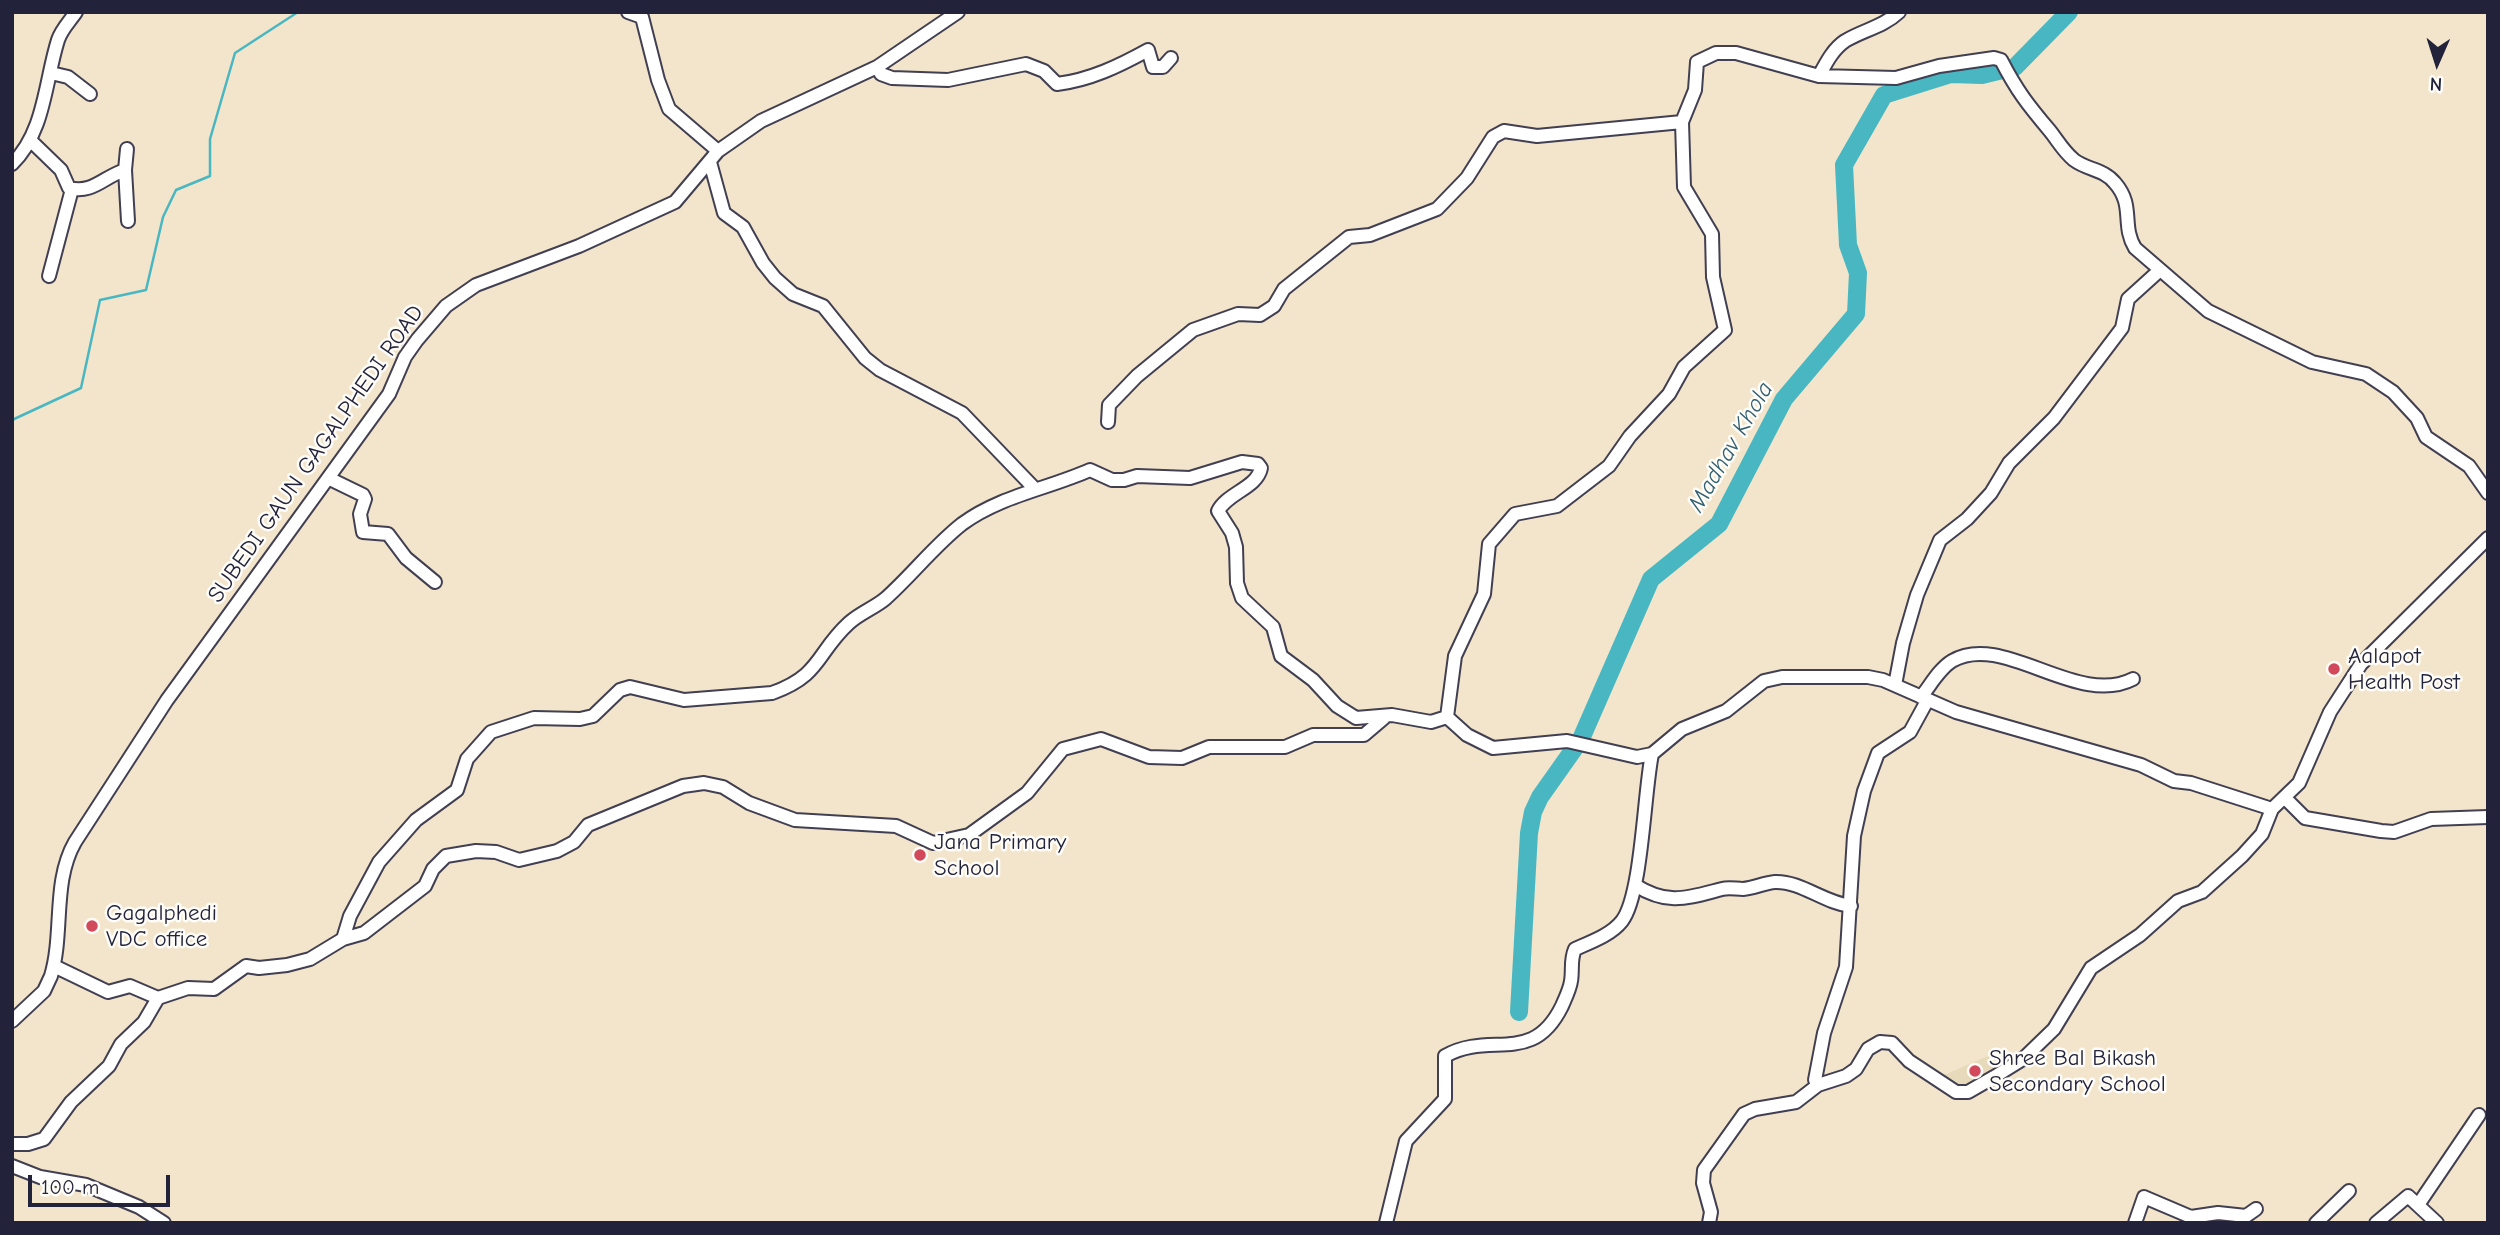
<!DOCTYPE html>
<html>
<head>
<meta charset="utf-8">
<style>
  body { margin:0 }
  #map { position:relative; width:2500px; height:1235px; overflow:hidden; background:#f2e5cb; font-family:"Comic Neue",sans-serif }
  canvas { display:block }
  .frame { position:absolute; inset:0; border:14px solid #22223b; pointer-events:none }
  .north { position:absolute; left:2402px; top:28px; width:70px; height:70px; -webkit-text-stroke:5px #fdfcf7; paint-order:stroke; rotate:183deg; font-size:19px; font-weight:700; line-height:28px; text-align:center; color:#22223b }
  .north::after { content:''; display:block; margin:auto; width:24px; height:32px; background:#22223b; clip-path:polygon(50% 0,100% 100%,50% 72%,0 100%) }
  .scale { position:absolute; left:28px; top:1175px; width:142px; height:32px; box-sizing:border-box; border:4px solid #22223b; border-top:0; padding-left:9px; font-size:21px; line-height:24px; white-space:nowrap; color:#22223b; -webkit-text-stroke:5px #fdfcf7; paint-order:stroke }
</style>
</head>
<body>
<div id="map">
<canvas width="2500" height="1235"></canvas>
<div class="frame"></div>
<div class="north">N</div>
<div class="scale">100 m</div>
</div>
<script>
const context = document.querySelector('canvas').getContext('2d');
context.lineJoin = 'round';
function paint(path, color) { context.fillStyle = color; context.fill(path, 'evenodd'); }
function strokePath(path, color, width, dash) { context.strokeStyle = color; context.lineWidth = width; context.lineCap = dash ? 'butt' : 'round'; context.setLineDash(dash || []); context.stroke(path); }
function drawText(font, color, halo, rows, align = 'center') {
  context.font = font + ' "Comic Neue",sans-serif'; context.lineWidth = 5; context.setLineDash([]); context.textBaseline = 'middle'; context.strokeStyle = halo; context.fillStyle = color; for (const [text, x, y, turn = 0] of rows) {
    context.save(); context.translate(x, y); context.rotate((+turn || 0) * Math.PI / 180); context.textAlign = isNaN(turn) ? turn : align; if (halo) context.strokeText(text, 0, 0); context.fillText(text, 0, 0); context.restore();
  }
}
paint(new Path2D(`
  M1993,1054L2002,1067L1961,1092L1944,1075Z`), '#e7daba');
strokePath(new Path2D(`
  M12,420L81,388L100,300L146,290L163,217L176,190L210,176V139L235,53L298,12`), '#49b7c2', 2.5);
strokePath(new Path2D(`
  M1519,1012L1529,833L1533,812L1540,797L1581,739L1651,579L1719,524L1784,399L1856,314L1858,273L1848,245L1844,165L1884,95L1951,74L1982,75L2015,67L2069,12`), '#49b7c2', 18);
const minor = new Path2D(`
  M628,12L642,17L658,80L669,109L718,151
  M877,67L881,74L892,78L948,80L1026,64L1044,71L1057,84C1090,80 1119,66 1148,50L1153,67H1163L1171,58
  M51,73L68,77L90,94
  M1819,76C1826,63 1833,49 1845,41C1863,30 1883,27 1899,12
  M30,140L61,170L69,188C93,194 103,177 125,170L127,149
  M710,162L724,213L743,227L763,263L775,278L793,294L823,306L865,358L880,370L962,413L1035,489
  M12,164C45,132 45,81 58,40C61,30 70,21 76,12
  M125,170L128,221
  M49,276L72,189
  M1108,422L1109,405L1137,376L1193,330L1238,314L1260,315L1274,306L1284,289L1349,237L1370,235L1437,209L1467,178L1493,137L1504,131L1537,136L1682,122L1695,90L1697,62L1716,53H1736L1819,76L1896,78L1939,66L1994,58L2001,60C2017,91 2028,105 2050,131C2058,141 2063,151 2074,160C2087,170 2104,169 2115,183C2135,206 2121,225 2135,248L2208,311L2312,362L2366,374L2393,392L2417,418L2426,437L2469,466L2488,493
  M328,478L363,495L365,499L360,514L363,532L388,534L406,558L435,582
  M1895,685L1903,643L1917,595L1940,540L1967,519L1991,493L2009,463L2054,418L2122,328L2128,299L2160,270
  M1921,697C1930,686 1939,669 1952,661C2003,631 2077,708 2133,679
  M1447,717L1455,656L1484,594L1489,544L1515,514L1557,506L1609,466L1630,436L1669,394L1684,367L1725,330L1713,277L1712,234L1684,187L1682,122
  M2286,799L2305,818L2381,831L2394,832L2431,819L2488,817
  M1635,885C1668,906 1687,898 1722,889C1729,887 1736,889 1743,889C1754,888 1764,883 1775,882C1801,881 1824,903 1851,906
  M343,939L350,916L379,862L416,820L457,790L467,759L491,732L534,718L580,719L593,716L620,690L630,687L684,700L772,693C822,675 816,653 849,623C860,613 874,608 885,599C912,575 934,546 962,524C1000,496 1047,489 1090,470L1112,480H1124L1137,476L1190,478L1242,462L1258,464L1261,468C1257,488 1227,493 1218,511L1232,533L1236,547L1237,583L1242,598L1273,627L1281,656L1313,680L1337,706L1356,718L1392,715L1431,722L1447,717L1467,735L1493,748L1567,741L1637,757L1652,754L1682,729L1726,711L1764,681L1782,677H1868L1883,680L1956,712L2141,765L2174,781L2191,783L2272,809L2299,783L2330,712L2361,664L2488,538
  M54,966L108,992L130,986L158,998L188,988L214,989L246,966L259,968L287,965L310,959L343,939L364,933L425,886L433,869L446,856L476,851L496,852L519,860L557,851L574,842L588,825L683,786L704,783L723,787L749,803L795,820L896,826L933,843L969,835L1027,793L1063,749L1101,739L1149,757L1182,758L1209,747H1285L1313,735H1364L1384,718
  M12,1021L44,991L51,976C64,933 52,882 75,842L167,700L389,394L405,357L417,340L446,306L476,285L579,246L675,202L718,151L761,121L877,67L958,12
  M1818,1085L1815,1080L1824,1033L1846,967L1854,836L1864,791L1878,753L1910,732L1927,701
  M12,1144H28L44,1139L71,1102L109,1066L121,1044L144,1022L158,998
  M12,1166L40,1177L86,1185L139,1207L164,1223
  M2418,1205L2479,1115
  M1386,1223L1406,1141L1445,1099V1056C1491,1030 1532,1067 1562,1006C1565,999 1570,989 1571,981C1573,970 1570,960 1575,949C1591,942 1611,935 1622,921C1642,895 1644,792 1652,754
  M1709,1223L1711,1212L1703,1183L1704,1170L1744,1114L1755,1109L1796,1102L1818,1085L1846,1076L1856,1069L1868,1049L1880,1042L1892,1043L1909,1061L1956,1092H1968L1994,1077L2023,1059L2054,1029L2091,968L2140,935L2178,901L2202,892L2242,856L2262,834L2272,809
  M2135,1223L2144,1197L2191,1217L2218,1213L2246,1216L2256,1209
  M2316,1223L2349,1191
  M2376,1223L2408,1196L2437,1223`);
strokePath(minor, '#413f51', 16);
strokePath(minor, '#fff', 12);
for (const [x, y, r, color] of [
  [2334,669,7,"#d1495b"],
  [920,855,7,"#d1495b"],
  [92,926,7,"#d1495b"],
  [1975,1071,7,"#d1495b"]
]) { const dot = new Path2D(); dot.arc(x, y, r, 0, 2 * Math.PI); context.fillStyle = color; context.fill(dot); strokePath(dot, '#fdfcf7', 2.5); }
drawText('23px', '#22223b', '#fdfcf7', [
  ["SUBEDI GAUN GAGALPHEDI ROAD",316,454,-55]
]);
drawText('23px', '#22223b', '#fdfcf7', [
  ["Aalapot",2348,656],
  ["Health Post",2348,682],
  ["Jana Primary",934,842],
  ["School",934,868],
  ["Gagalphedi",106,913],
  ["VDC office",106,939],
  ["Shree Bal Bikash",1989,1058],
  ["Secondary School",1989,1084]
], 'left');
drawText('italic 24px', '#325e71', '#fdfcf7', [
  ["Madhav Khola",1731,447,-60]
]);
</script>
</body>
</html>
